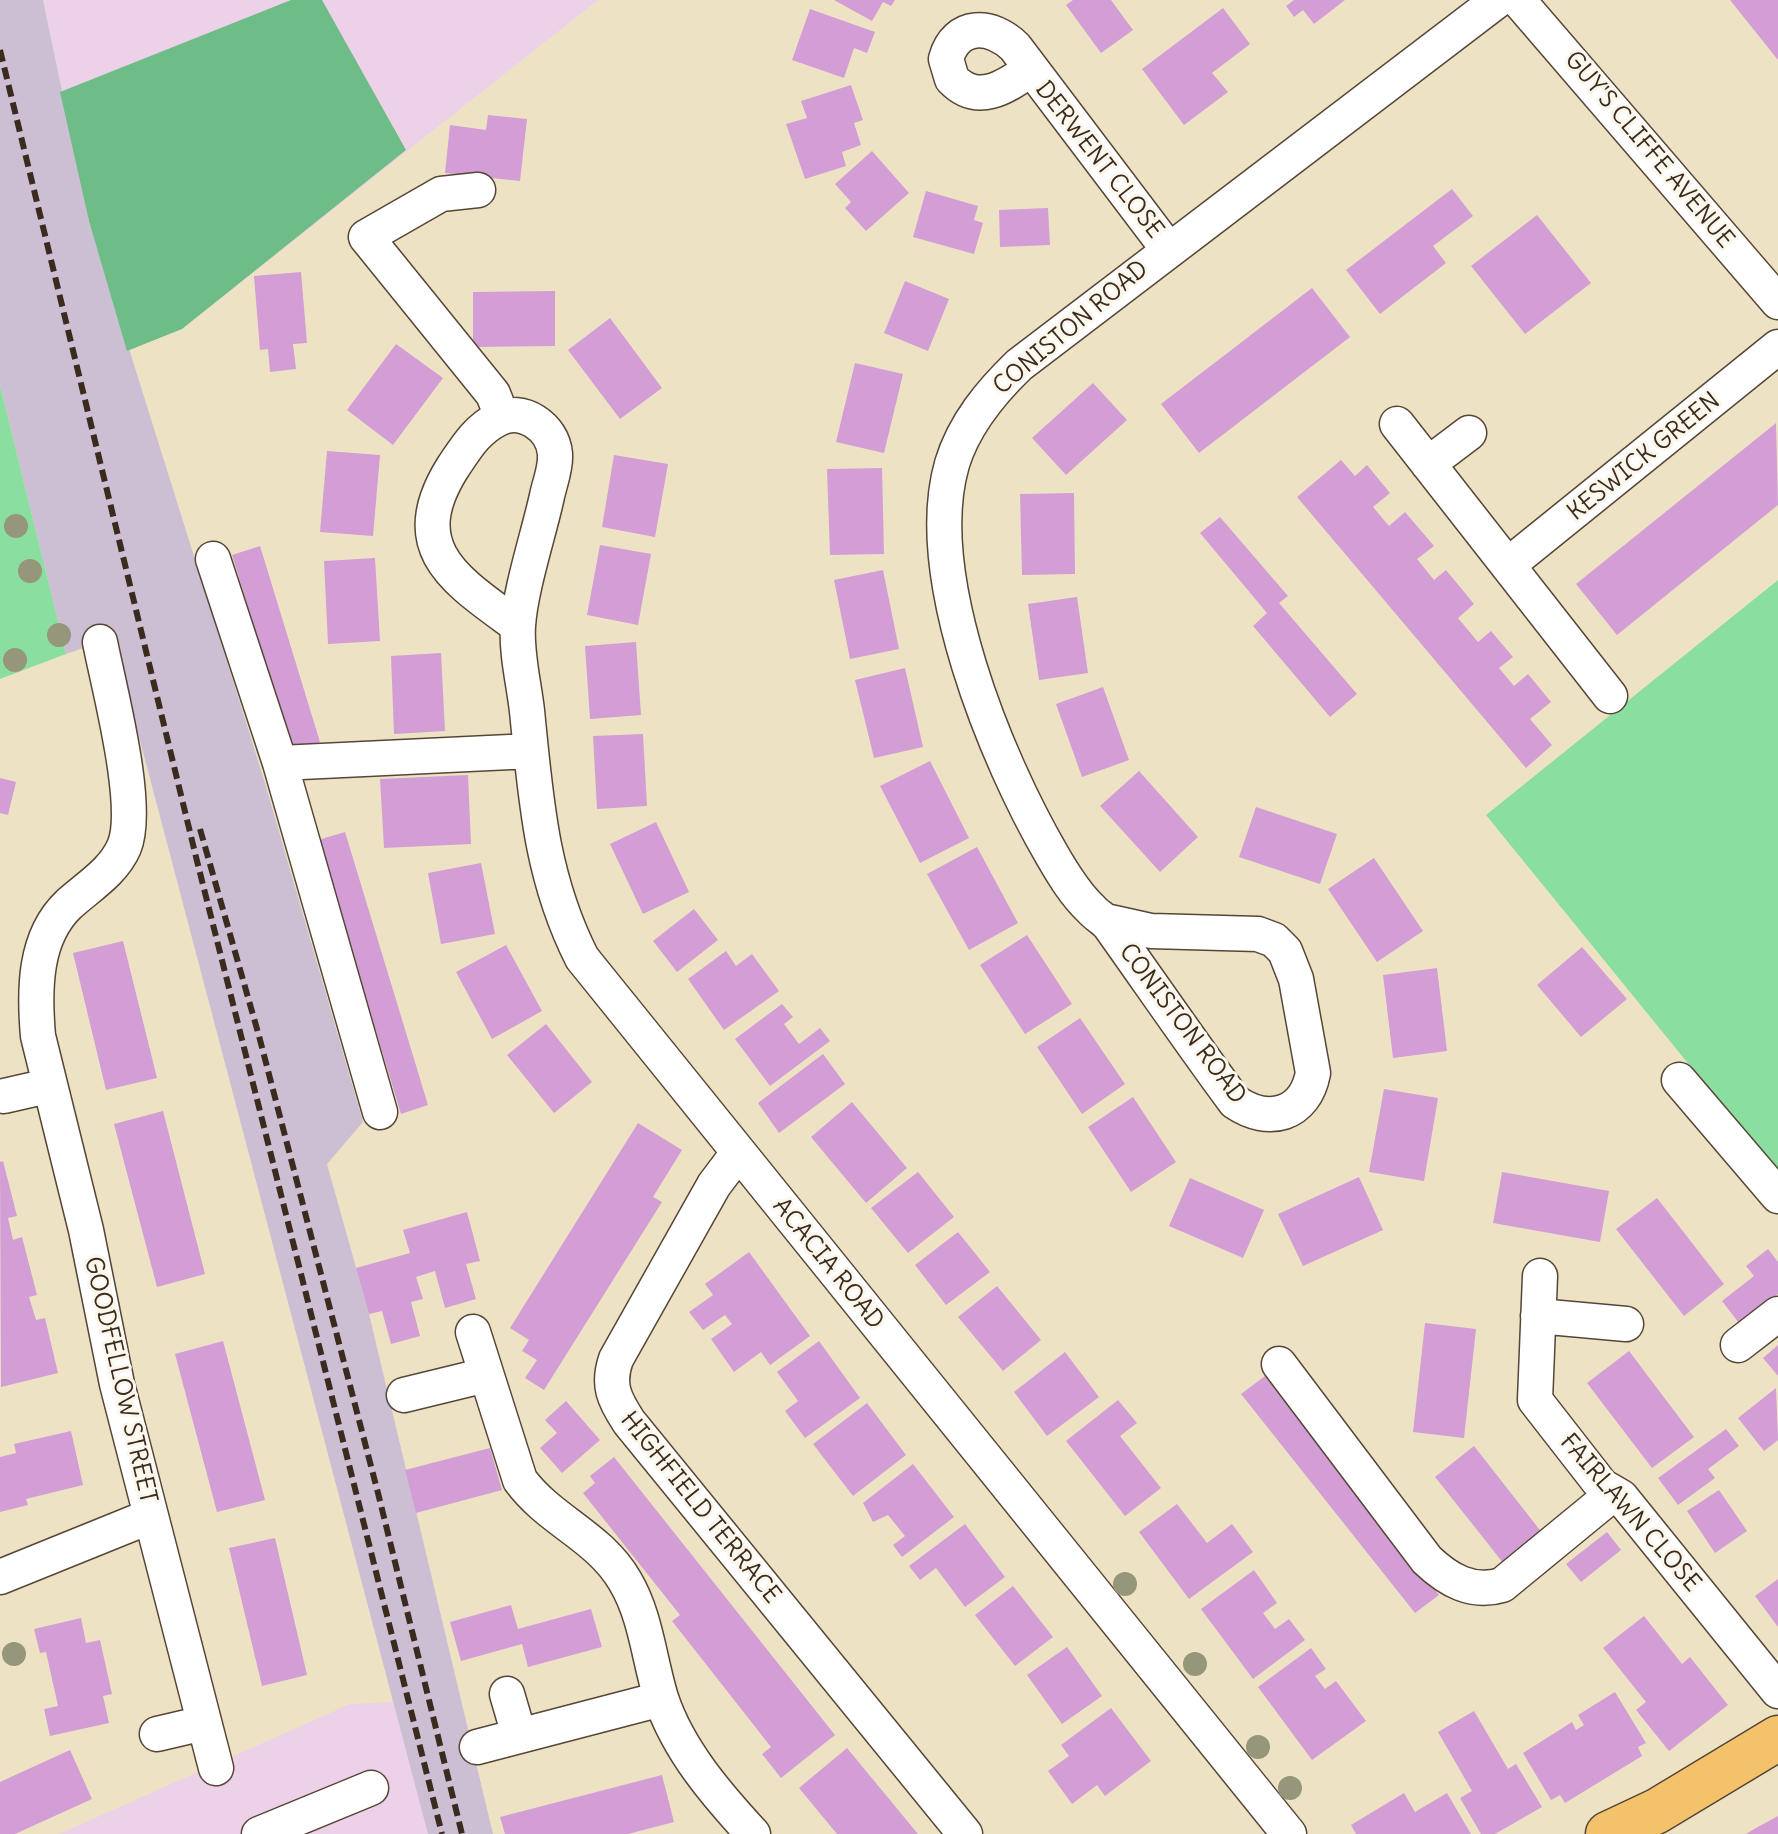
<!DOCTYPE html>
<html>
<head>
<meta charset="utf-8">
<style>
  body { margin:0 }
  canvas { display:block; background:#eee2c4 }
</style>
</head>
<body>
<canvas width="1778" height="1834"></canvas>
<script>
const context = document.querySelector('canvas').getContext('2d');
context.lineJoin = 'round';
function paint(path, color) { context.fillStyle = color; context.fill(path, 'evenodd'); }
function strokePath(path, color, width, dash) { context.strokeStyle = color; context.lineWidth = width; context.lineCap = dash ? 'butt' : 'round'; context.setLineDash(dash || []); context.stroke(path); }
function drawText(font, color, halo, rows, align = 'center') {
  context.font = font + ' Delius,sans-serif'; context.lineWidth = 6; context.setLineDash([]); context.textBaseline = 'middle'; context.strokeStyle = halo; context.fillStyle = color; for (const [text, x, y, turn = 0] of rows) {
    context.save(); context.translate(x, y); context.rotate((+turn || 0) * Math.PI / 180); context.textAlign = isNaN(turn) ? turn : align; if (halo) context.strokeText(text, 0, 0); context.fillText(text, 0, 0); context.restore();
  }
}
paint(new Path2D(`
  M43,0H598L182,329L127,351L89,221Z
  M396,1702L428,1834H59L350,1704Z`), '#edd1e9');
paint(new Path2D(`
  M0,0H43L89,221L265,783L363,1122L327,1164L369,1314L493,1834H428L113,638L66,654L0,385Z`), '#ccbfd4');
paint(new Path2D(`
  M0,385L66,654L0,679Z
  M1778,580V1174L1486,815Z`), '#89dea0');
paint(new Path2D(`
  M291,0H322L406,150L182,329L127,351L89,221L60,92Z`), '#6ebd86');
paint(new Path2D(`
  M834,0H895L891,6L883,2L872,21Z
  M1073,0H1111L1133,30L1101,53L1066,5Z
  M1294,0H1345L1314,24L1303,10L1294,17L1286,6Z
  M1730,0H1778V60Z
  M1223,8L1250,44L1212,73L1228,92L1184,125L1142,69Z
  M810,9L875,32L867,53L854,48L844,78L792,60Z
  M851,85L863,120L854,123L861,145L842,152L846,166L805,179L786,124L807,118L801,101Z
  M488,115L527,119L520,181L445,173L450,125L486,130Z
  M872,151L909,193L866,231L845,208L851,202L835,184Z
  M1452,189L1473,216L1433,246L1446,263L1380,314L1346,270Z
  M926,191L978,206L974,220L983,223L974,254L913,237Z
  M1048,208L1050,245L1000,247L999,210Z
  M1537,215L1591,283L1525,334L1471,266Z
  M301,272L307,343L293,344L296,369L270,372L268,349L260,350L254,276Z
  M905,281L949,299L928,351L884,333Z
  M1312,288L1350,337L1199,453L1161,404Z
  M555,291V346L473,347V292Z
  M610,318L662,388L620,419L568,350Z
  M396,344L443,378L393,445L347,410Z
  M855,363L903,374L884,453L836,442Z
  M1093,383L1127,420L1066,475L1032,438Z
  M1776,423L1778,505L1617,635L1576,584Z
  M327,451L380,455L373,536L320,532Z
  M614,455L668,464L655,537L602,527Z
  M1341,460L1355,476L1367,465L1390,493L1373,507L1389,526L1405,512L1434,546L1417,559L1434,580L1446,570L1474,604L1458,618L1478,642L1491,631L1513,657L1499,668L1514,686L1528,674L1551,702L1530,719L1552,745L1526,768L1297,497Z
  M882,468L884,554L830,555L827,469Z
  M1074,493L1075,574L1022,575L1020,494Z
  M1220,517L1288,596L1279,603L1357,694L1330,717L1253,626L1267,613L1200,533Z
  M600,545L651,554L638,625L587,615Z
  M260,546L320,742L292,751L232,555Z
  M375,558L380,641L328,644L324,561Z
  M883,570L899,649L850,659L834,580Z
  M1077,597L1088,673L1039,680L1028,604Z
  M636,642L641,715L590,719L585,646Z
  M441,653L445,731L394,734L391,656Z
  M905,668L923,747L874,758L855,680Z
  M1103,687L1129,760L1082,777L1056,704Z
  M643,734L647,806L597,809L593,736Z
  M930,761L969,838L920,863L880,786Z
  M1139,771L1198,837L1160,872L1100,806Z
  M468,775L471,844L384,848L380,779Z
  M0,778L16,782L8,815L0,813Z
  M1256,807L1337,834L1320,884L1239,857Z
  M656,822L689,892L643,914L610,844Z
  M345,832L428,1105L401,1114L318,840Z
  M977,847L1018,923L969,950L927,874Z
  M1374,858L1423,931L1377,962L1328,889Z
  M481,863L495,934L441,944L428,873Z
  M694,909L718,940L677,972L653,941Z
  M1027,935L1072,1004L1025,1034L980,965Z
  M123,941L157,1078L106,1090L73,953Z
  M506,945L542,1011L492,1039L456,972Z
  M1582,947L1627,999L1581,1037L1537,985Z
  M726,951L736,966L752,954L779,991L724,1030L688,979Z
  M1437,968L1447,1051L1393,1058L1383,975Z
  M782,1004L793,1017L784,1024L799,1044L820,1028L830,1041L770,1086L735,1039Z
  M1080,1018L1125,1084L1082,1114L1037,1047Z
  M546,1024L592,1082L554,1113L507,1055Z
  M823,1054L845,1084L779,1133L758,1103Z
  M1384,1089L1438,1098L1424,1181L1369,1172Z
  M1133,1097L1176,1162L1131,1192L1088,1127Z
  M852,1102L907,1168L866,1203L811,1137Z
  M163,1111L205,1274L157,1287L114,1124Z
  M638,1123L682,1150L653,1197L662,1202L544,1390L525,1378L537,1360L522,1351L529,1340L510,1328Z
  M3,1161L17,1216L8,1218L13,1240L22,1237L37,1295L29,1297L36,1320L45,1318L58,1373L1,1387L0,1162Z
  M918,1172L954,1217L908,1253L871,1208Z
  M1502,1172L1609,1191L1600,1242L1493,1223Z
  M1359,1177L1383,1230L1303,1266L1278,1214Z
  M1190,1178L1264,1210L1243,1258L1169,1226Z
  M1657,1198L1724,1284L1684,1316L1616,1229Z
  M467,1212L480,1261L466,1264L476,1299L445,1308L435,1271L416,1277L423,1299L411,1302L420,1336L391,1344L382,1311L369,1314L356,1268L410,1253L403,1230Z
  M958,1232L990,1272L946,1305L915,1265Z
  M1768,1249L1778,1262V1294L1739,1323L1722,1301L1754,1276L1746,1266Z
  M749,1252L810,1336L770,1365L761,1352L734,1372L711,1339L732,1324L725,1315L703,1330L689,1312L713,1295L705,1284Z
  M997,1286L1041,1340L1003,1371L958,1317Z
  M1425,1323L1476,1329L1464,1438L1413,1432Z
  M223,1341L265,1500L217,1512L175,1354Z
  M819,1341L860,1398L805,1438L785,1411L798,1401L777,1372Z
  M1778,1345V1376L1763,1358Z
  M1629,1351L1694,1437L1652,1468L1587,1383Z
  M1065,1352L1099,1397L1047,1436L1014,1392Z
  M1265,1376L1439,1595L1415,1613L1241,1394Z
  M1776,1388L1778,1440L1764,1451L1738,1418Z
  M1118,1400L1137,1423L1120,1436L1161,1488L1125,1516L1066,1441Z
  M566,1401L600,1440L562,1473L540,1448L557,1433L545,1420Z
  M867,1403L906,1455L853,1496L813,1444Z
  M1726,1429L1739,1446L1708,1469L1715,1478L1678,1505L1658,1478Z
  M71,1431L83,1485L26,1499L28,1505L0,1512V1457L16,1453L14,1444Z
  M1474,1446L1543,1534L1504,1564L1435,1477Z
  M490,1448L502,1490L416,1513L405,1470Z
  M614,1457L835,1735L781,1778L762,1754L771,1747L672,1621L680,1615L583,1493L595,1483L590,1476Z
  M913,1464L954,1517L902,1557L893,1545L905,1536L888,1515L873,1522L863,1503Z
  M1719,1490L1747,1531L1715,1553L1687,1511Z
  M1177,1504L1207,1543L1232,1524L1253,1552L1189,1599L1139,1532Z
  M965,1524L1005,1577L965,1607L936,1568L920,1580L909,1566Z
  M1607,1532L1621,1550L1581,1582L1566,1564Z
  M275,1538L307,1675L262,1686L229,1548Z
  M1254,1570L1277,1603L1263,1613L1275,1629L1289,1619L1305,1640L1253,1679L1201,1609Z
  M1778,1579V1627L1755,1596Z
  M1013,1586L1053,1637L1015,1666L975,1615Z
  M511,1605L518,1629L591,1609L602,1647L528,1667L522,1644L461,1661L450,1622Z
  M1644,1616L1682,1664L1690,1657L1728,1705L1669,1751L1636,1710L1646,1702L1603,1648Z
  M81,1618L86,1643L100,1640L112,1694L103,1696L109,1723L50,1736L44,1709L58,1706L46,1652L40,1653L34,1629Z
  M1067,1647L1102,1696L1062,1724L1027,1675Z
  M1311,1648L1326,1669L1315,1676L1325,1689L1336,1681L1366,1721L1312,1760L1258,1687Z
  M1615,1692L1646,1743L1638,1747L1642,1756L1565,1803L1560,1795L1551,1800L1523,1753L1572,1722L1576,1730L1584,1725L1578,1715Z
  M1111,1708L1151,1761L1105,1796L1097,1785L1072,1804L1048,1771L1069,1756L1061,1745Z
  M1474,1711L1508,1769L1516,1764L1542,1807L1495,1834H1481L1460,1798L1472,1791L1438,1732Z
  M847,1748L918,1834H837L799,1788Z
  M70,1750L92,1799L15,1834H0V1782Z
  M662,1775L674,1822L628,1834H505L500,1817Z
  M1404,1793L1415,1812L1447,1793L1471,1834H1356L1351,1825Z
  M1778,1816V1834H1746L1756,1828Z`), '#d39ed5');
const minor = new Path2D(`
  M1518,0L1778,302
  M1030,70C1005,87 978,106 952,79L946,59C956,22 992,24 1015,47L1168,249
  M478,190L441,194L366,237L493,394L502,417
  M1397,424L1610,696
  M1428,464L1469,433
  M213,559L280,763L380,1112
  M1508,565L1778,347
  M518,626C457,581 401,549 453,467C466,448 476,430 498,419C522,406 553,427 555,454C556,468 550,482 547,496C539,533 520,590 518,626C516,653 524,684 527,711C536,800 541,877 582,958L1289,1834
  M100,642C109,688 141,807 124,847C113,872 89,886 69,904C34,937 34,990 38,1036L86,1230L117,1384L216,1768
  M280,763L531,751
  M1106,921L1151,931L1258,934L1274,940L1285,951L1296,979L1313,1073C1305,1115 1269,1125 1235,1102C1192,1044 1151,984 1109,925C1104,919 1096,915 1091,909C1075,894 1063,874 1052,855C996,759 920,575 952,464C964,424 991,392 1019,365L1498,0
  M1679,1080L1778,1196
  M4,1096L48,1086
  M738,1153L714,1185L616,1359C607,1385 614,1399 629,1422L965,1834
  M1540,1276L1535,1400L1602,1486L1621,1497L1778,1691
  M1538,1316L1626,1324
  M473,1332L520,1480C550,1521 599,1536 625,1581C646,1616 649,1659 661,1698C678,1750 717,1795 753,1834
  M1738,1345L1778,1314
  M1279,1364L1427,1560C1448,1580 1472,1594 1502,1585L1614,1493
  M404,1395L486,1375
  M0,1577L151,1516
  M507,1694L519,1735
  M157,1734L204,1723
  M477,1747L661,1699
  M259,1834L371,1788`);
const major = new Path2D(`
  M1608,1834L1657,1811L1778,1738`);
strokePath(minor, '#564637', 37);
strokePath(major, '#564637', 47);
strokePath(minor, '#fff', 34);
strokePath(major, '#f3c26a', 44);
strokePath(new Path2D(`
  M0,50L197,861L442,1834
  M200,829L259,1036L378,1493L462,1834`), '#3b2a1e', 6, [12, 6]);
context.fillStyle = '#96967a';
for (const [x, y] of [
  [16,526],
  [30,571],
  [59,635],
  [15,660],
  [1125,1584],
  [14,1654],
  [1195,1664],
  [1258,1747],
  [1290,1788]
]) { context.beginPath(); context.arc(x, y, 12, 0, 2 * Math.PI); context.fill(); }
drawText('24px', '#3b2a1e', '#fbf7ec', [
  ["GUY'S CLIFFE AVENUE",1649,150,50],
  ["DERWENT CLOSE",1099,160,52],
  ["CONISTON ROAD",1071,328,-40],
  ["KESWICK GREEN",1644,457,-39],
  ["CONISTON ROAD",1182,1024,53],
  ["ACACIA ROAD",828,1264,51],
  ["GOODFELLOW STREET",120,1380,77],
  ["HIGHFIELD TERRACE",700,1508,51],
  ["FAIRLAWN CLOSE",1630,1513,49]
]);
</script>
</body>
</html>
